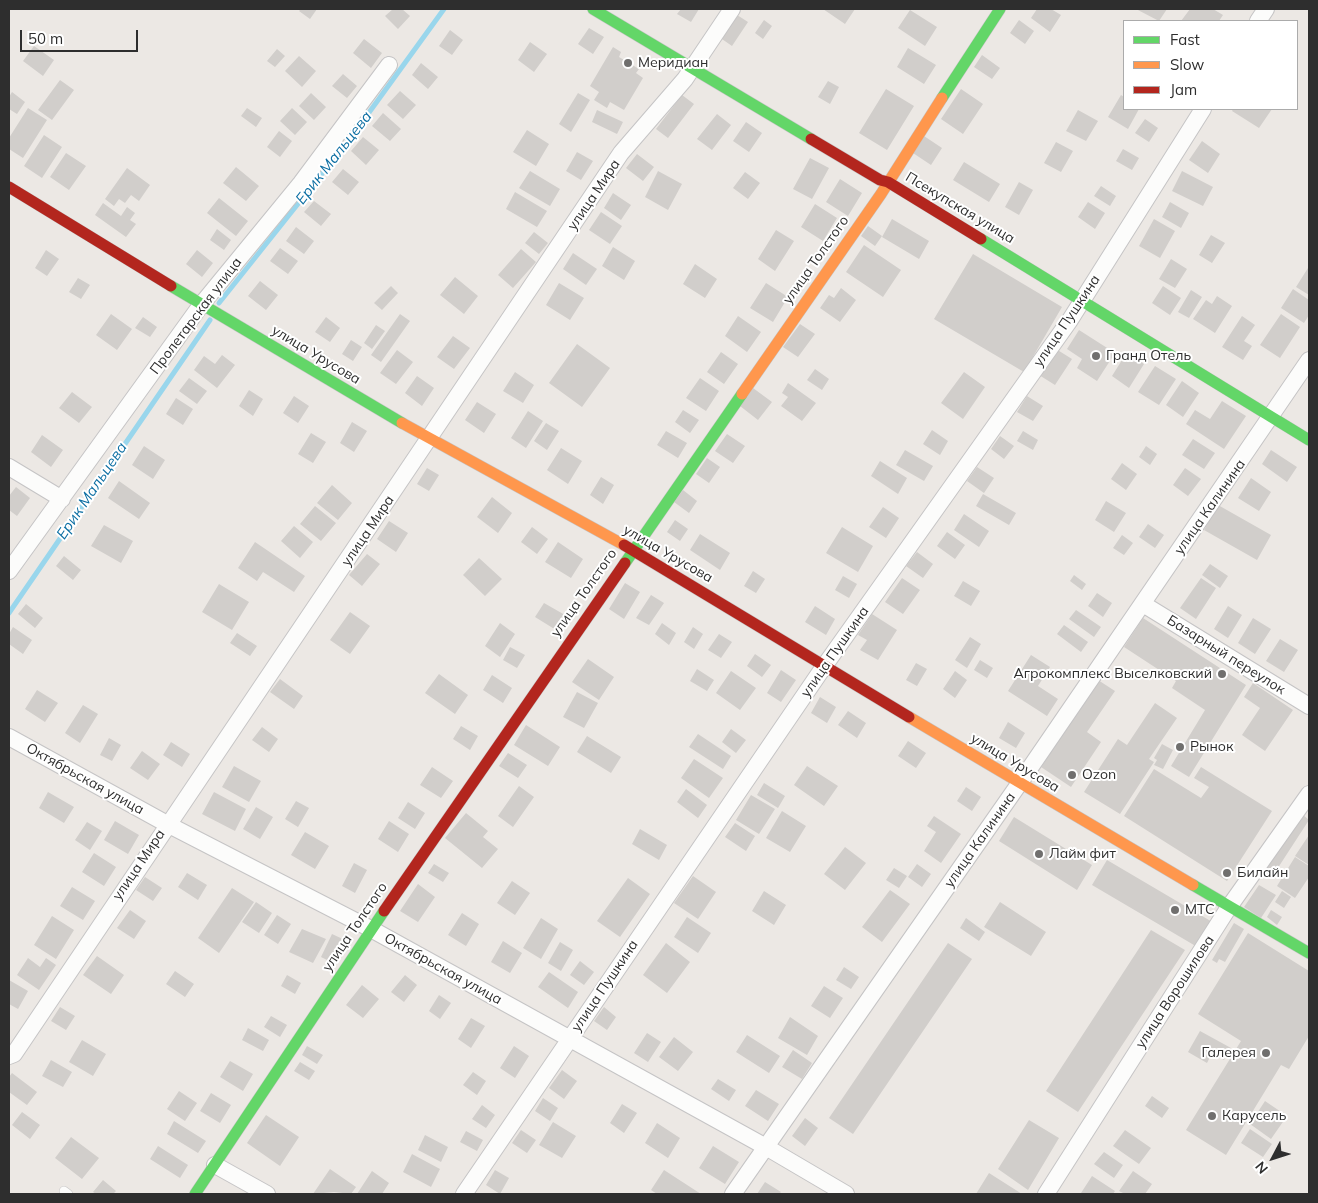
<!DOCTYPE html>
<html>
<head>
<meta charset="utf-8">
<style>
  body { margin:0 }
  #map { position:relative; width:1318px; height:1203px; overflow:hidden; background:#ece8e4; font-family:Mulish,sans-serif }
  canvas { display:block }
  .frame { position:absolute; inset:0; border:10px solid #2e2e2e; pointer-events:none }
  .legend { position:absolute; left:1123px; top:20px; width:175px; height:90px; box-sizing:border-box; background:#fff; border:1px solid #ababab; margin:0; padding:6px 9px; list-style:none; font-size:15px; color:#2e2e2e }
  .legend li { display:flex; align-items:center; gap:10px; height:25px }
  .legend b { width:25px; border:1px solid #ababab }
  .north { position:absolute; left:1248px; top:1133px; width:50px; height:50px; -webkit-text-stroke:4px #fff; paint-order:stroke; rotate:230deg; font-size:14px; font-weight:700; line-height:20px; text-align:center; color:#2e2e2e }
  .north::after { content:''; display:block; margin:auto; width:18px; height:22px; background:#2e2e2e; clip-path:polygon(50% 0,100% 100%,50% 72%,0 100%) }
  .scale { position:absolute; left:20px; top:30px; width:118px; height:22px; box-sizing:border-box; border:2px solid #2e2e2e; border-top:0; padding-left:6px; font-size:15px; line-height:18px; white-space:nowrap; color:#2e2e2e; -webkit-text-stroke:4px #fff; paint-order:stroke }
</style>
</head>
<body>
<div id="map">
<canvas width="1318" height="1203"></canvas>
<div class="frame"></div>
<ul class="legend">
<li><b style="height:6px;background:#63d668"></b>Fast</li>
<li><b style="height:6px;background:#ff974d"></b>Slow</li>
<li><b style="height:6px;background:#b3261e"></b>Jam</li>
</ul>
<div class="north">N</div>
<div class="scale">50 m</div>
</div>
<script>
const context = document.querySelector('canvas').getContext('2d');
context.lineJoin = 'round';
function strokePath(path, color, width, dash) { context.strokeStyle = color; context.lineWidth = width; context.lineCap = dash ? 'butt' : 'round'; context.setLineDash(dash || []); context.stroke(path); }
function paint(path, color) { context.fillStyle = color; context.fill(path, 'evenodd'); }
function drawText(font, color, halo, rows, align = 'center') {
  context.font = font + ' Mulish,sans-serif'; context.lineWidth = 4; context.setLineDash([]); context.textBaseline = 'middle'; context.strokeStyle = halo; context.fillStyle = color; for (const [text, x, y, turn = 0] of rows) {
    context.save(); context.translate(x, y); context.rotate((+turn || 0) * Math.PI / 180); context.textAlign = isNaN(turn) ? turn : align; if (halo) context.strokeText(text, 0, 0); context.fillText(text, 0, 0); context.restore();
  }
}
strokePath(new Path2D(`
  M219,303L352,136L444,9
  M9,613L210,320`), '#99d6ec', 5);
paint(new Path2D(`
  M301,9H317L310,19L299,11Z
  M393,9H402L410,16L398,29L385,16Z
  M681,9H699L691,22L677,14Z
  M823,9H855L845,24Z
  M1037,9H1051L1061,15L1050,32L1031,18Z
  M1136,9H1167L1159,21Z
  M1190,9H1213L1223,15L1219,21H1181Z
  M910,10L937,27L925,46L898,28Z
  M734,13L748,22L732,46L719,37Z
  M764,20L772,26L763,39L755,33Z
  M1019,20L1034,31L1025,44L1010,33Z
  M589,28L604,37L593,54L578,44Z
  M450,30L463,40L452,55L439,46Z
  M364,39L382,53L371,68L353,53Z
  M530,42L547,54L534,72L518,60Z
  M34,46L54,60L43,76L23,61Z
  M613,47L621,52L619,57L639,69L636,73L643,78L624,110L610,102L607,108L594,100L599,92L590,86Z
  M908,48L936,65L924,84L897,67Z
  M277,49L285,56L275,67L267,61Z
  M982,55L1000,68L992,79L974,67Z
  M299,56L316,71L302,87L285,71Z
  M421,63L438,77L428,89L412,75Z
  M343,74L357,86L347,98L332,86Z
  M60,80L74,90L52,120L38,110Z
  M828,81L839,87L830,104L818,97Z
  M886,89L914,106L887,150L859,133Z
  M961,89L983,104L963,134L941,119Z
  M400,91L416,105L403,119L387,105Z
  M12,92L25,102L17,114L9,109V97Z
  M311,93L326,107L314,120L299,106Z
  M578,93L590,100L571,132L559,124Z
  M682,95L694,104L668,138L656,129Z
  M1121,95L1124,97V109H1139L1128,129L1108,117Z
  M28,108L47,120L23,158L9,149V138Z
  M247,108L262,118L256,127L241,116Z
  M292,108L307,122L295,135L280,121Z
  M1233,109H1272L1259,128L1232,111Z
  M597,110L623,122L617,134L592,122Z
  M1078,110L1098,121L1086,141L1066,131Z
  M383,113L401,129L390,141L372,126Z
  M717,114L731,125L712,150L697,139Z
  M1145,119L1158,128L1149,142L1135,133Z
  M746,122L762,133L749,152L733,141Z
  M527,130L549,144L536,166L513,152Z
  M279,131L292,141L280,157L267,147Z
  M44,135L62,147L42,178L24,166Z
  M924,136L942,148L931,165L913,153Z
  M363,137L379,150L366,165L351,151Z
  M1202,141L1220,154L1208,173L1189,160Z
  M1056,142L1073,151L1061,172L1044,163Z
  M1123,149L1139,158L1132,170L1116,161Z
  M577,152L593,161L581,180L566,171Z
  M66,153L86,166L69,190L50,177Z
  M637,154L654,167L643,181L626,168Z
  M810,158L829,168L812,199L793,189Z
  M964,162L1000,184L989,202L953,180Z
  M236,167L259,186L246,201L223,183Z
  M127,168L150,185L139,201L131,195L125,203L119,199L114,206L105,199Z
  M343,169L359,182L348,195L332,182Z
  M530,171L560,189L550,206L519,188Z
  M658,171L682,184L668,210L645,197Z
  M1182,171L1213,187L1203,206L1172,191Z
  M745,172L760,183L748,199L733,188Z
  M840,179L862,193L848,216L826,202Z
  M1019,182L1033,190L1019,215L1005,207Z
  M1101,186L1116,196L1110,206L1094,196Z
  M515,192L547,211L537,227L506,209Z
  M613,193L631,205L621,220L604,208Z
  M219,198L248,221L236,236L207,213Z
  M314,201L331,214L321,226L304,212Z
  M1088,202L1105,213L1095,229L1078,217Z
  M1170,202L1189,213L1181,228L1162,217Z
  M103,203L121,216L127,207L135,213L130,220L136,224L126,237L95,215Z
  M815,204L837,218L823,241L801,227Z
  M601,212L622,226L610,244L589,230Z
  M892,219L929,241L919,259L882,237Z
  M1154,219L1175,231L1160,258L1139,246Z
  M868,226L882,236L875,246L861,236Z
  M296,227L314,241L304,254L286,241Z
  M217,229L231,240L224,250L210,240Z
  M776,230L794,241L775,271L758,259Z
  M534,232L548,243L539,254L525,243Z
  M1211,235L1225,243L1212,263L1199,255Z
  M864,245L901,270L883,297L846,272Z
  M613,247L635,261L624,280L602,266Z
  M280,248L298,261L288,274L270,261Z
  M521,249L536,262L513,288L498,275Z
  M46,250L59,259L47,276L35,268Z
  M197,250L213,263L202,277L186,264Z
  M573,253L597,269L586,285L563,269Z
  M973,254L1062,307L1024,372L934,319Z
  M1171,259L1187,269L1175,288L1159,279Z
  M695,264L717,279L705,298L683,284Z
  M1308,268L1309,269V295L1296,287Z
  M455,277L478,296L464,314L440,295Z
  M78,278L90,285L81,299L69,292Z
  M260,281L278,295L266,310L248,296Z
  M559,283L584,298L570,320L546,305Z
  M766,283L788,297L773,322L750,308Z
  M391,286L398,293L382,310L374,303Z
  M1163,286L1181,298L1170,315L1152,303Z
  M841,288L856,300L840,322L820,308L829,295L834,298Z
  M1293,289L1309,300V315L1304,323L1281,308Z
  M1191,290L1202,297L1189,318L1178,312Z
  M1217,296L1232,306L1215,333L1193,319L1206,300L1212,304Z
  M111,314L132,329L117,350L96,335Z
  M400,314L410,321L381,362L371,355Z
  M1281,314L1300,327L1280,358L1260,345Z
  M738,316L761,332L747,352L725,336Z
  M1242,316L1255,325L1244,341L1252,346L1243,360L1222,347Z
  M143,317L157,327L150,337L135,328Z
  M326,317L340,328L330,342L315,332Z
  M800,324L815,334L798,357L783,347Z
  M376,325L385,331L372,349L364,343Z
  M1079,330L1115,353L1097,381L1077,368L1082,359L1067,349Z
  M453,336L470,348L454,369L437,357Z
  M351,340L362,347L353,361L342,354Z
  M577,344L610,368L582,407L549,383Z
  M1056,349L1072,359L1055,385L1039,375Z
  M397,350L413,362L396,384L380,373Z
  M721,352L738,364L724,384L707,372Z
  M1127,352L1144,364L1129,388L1112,376Z
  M222,355L235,365L217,388L194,370L204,356L215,364Z
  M1155,366L1176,379L1159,405L1138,392Z
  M815,369L829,379L822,390L807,380Z
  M515,372L534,385L523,403L503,391Z
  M964,372L985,387L963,419L941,403Z
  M417,376L434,388L422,406L405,393Z
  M189,378L207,391L197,404L179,391Z
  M700,378L719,391L706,411L686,398Z
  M1182,381L1199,393L1183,417L1166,405Z
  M788,383L816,403L802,421L781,406L788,397L782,393Z
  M753,388L772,402L758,420L740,406Z
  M249,390L263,399L253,416L239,406Z
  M72,392L92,407L79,423L59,408Z
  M294,396L309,406L298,423L283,413Z
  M1027,396L1043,406L1033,421L1017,412Z
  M176,398L193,409L183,425L166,414Z
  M1222,401L1246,416L1224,449L1186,424L1195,410L1210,419Z
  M477,402L496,414L484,433L465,420Z
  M683,410L699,420L690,433L675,422Z
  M528,411L543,421L526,448L511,438Z
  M352,422L367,431L354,452L340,443Z
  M546,423L559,431L547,450L534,441Z
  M932,430L948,441L940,455L923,444Z
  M666,431L687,443L678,458L657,445Z
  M1023,431L1038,440L1033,450L1017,441Z
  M311,433L326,442L313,463L298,454Z
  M727,434L745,446L733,463L715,451Z
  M42,435L63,450L51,467L31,452Z
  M1000,436L1014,446L1004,459L991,449Z
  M1193,439L1215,453L1204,469L1182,455Z
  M144,446L165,460L153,479L132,465Z
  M1146,446L1157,454L1150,465L1139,457Z
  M561,448L582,461L568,484L547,470Z
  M905,450L933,466L924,481L896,465Z
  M1271,450L1297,467L1287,482L1262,464Z
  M707,458L720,467L709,483L696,474Z
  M880,461L907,478L898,494L871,476Z
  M1122,463L1137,474L1126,490L1111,479Z
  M977,467L994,478L984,493L967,481Z
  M427,468L439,475L429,491L417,484Z
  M1185,468L1201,479L1188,496L1173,485Z
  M601,477L614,485L603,504L590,495Z
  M1251,478L1271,492L1259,511L1238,498Z
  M119,481L150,503L139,519L108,498Z
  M332,485L352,503L338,520L317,503Z
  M16,487L30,498L17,516L9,510V496Z
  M683,490L697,501L689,513L674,502Z
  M983,494L1016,513L1009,525L976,506Z
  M492,497L512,513L498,533L477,517Z
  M1106,501L1126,513L1114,532L1095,520Z
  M1218,505L1271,535L1257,560L1204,530Z
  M315,506L336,523L321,541L300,524Z
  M883,507L899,518L886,538L869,527Z
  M964,514L989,531L979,547L954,530Z
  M675,520L688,529L680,541L667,532Z
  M389,521L408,533L396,552L377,539Z
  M1148,524L1164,535L1155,548L1139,537Z
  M104,525L133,541L121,563L91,546Z
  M294,526L313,542L300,558L281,541Z
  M532,527L548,539L537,554L521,542Z
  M842,527L873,546L858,572L826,553Z
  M947,532L965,545L955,559L937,546Z
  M700,534L730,553L720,570L690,550Z
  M1122,535L1133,543L1124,555L1113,548Z
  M255,542L305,576L294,592L263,572L257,581L238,568Z
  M558,542L583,559L571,578L545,562Z
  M917,552L933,564L923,578L906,566Z
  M367,554L380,564L362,586L349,575Z
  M64,556L81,570L73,580L56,566Z
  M479,558L502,579L485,596L463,575Z
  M1210,564L1228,576L1220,588L1202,575Z
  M753,571L765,579L756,593L744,586Z
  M1074,575L1086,584L1082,590L1070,581Z
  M843,576L857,584L849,598L835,590Z
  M902,578L920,590L903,614L885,602Z
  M1201,578L1216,588L1196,619L1180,608Z
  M963,581L980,591L971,606L954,596Z
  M625,583L640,592L624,619L609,609Z
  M219,584L249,602L232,630L202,612Z
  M1097,593L1112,603L1103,617L1088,606Z
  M651,595L664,603L649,625L636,618Z
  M544,603L565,615L556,630L535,617Z
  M26,604L43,618L35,628L18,614Z
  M815,606L835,619L826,635L805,622Z
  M1228,606L1242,615L1228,638L1214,629Z
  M1076,610L1101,627L1094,637L1069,619Z
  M350,612L370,626L350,654L330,640Z
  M872,614L897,630L878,660L860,650L867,640L858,635Z
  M1143,618L1246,685L1189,777L1171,766L1205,710L1172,688L1176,681L1124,647Z
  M1253,618L1271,629L1255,654L1238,643Z
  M500,623L515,634L500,657L485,646Z
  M662,623L676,633L669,645L655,634Z
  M1064,625L1088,642L1081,652L1057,634Z
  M13,627L32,640L23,654L9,644V634Z
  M693,627L703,634L694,649L684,642Z
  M237,633L257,646L250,656L230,643Z
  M719,634L732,642L721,658L708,650Z
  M970,637L981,644L967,668L955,660Z
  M1280,639L1298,650L1284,672L1266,661Z
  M510,647L525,655L517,668L503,660Z
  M755,654L771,665L762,677L747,666Z
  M1031,655L1050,667L1038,686L1058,699L1047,716L1008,691Z
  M588,659L614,677L599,700L572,682Z
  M980,660L993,668L987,678L974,670Z
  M916,663L927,669L917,686L906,680Z
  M697,669L714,680L707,691L690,681Z
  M781,670L796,680L781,702L767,693Z
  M731,671L756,688L740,710L716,693Z
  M955,671L967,680L955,698L943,689Z
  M439,674L468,695L455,714L425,693Z
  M492,675L512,688L503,703L483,690Z
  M280,679L303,696L294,709L270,692Z
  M1098,680L1115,691L1087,732L1101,742L1071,787L1041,767Z
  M1253,683L1293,710L1265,751L1242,735L1260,708L1244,697Z
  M37,690L58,703L45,722L25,709Z
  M577,692L598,703L584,728L563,717Z
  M820,697L836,707L827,723L811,713Z
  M1155,703L1177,718L1149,759L1154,762L1120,814L1084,792L1118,739L1127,745Z
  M83,705L98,714L80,743L65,733Z
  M848,711L866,723L857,738L838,725Z
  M1008,722L1025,733L1016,748L999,738Z
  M526,725L560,747L548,766L514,745Z
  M461,726L478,736L470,750L453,739Z
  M262,727L278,739L269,752L252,740Z
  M731,729L746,740L736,753L722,742Z
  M698,734L731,756L723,769L689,747Z
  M587,736L621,757L611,773L577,752Z
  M109,738L121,745L112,761L100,755Z
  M908,741L926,753L916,768L898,756Z
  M171,742L190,754L182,767L163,755Z
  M1162,744L1173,750L1163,769L1154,765L1157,760L1154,758Z
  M142,751L160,764L148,780L130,768Z
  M508,753L527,765L518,778L499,766Z
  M694,759L723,778L709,798L681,778Z
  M234,766L261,781L249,802L222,787Z
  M807,766L838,786L824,806L794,785Z
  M432,767L453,781L441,798L420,785Z
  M1201,767L1272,811L1227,881L1124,816L1154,769L1201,798L1209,787L1194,778Z
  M764,783L785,796L778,808L757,795Z
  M519,786L534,797L513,827L498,816Z
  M966,787L981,797L972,811L957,801Z
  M686,789L707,805L698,818L677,802Z
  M48,792L74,807L64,823L39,808Z
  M214,792L246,809L235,831L202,814Z
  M751,795L775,809L759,834L736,820Z
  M296,801L309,808L298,827L285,819Z
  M408,802L425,813L415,829L398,818Z
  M256,807L273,817L260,839L243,829Z
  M782,811L806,826L790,852L766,838Z
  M466,813L488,831L483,837L498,849L482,868L445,838Z
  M1302,814L1309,820L1272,877L1264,872Z
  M934,816L961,834L941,863L924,851L936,832L927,826Z
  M1014,817L1092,865L1077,890L999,841Z
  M115,821L139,835L128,854L104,840Z
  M389,821L409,834L398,852L378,839Z
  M87,822L102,831L90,850L75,840Z
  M735,823L755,836L746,851L725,837Z
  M640,829L667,845L659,860L632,844Z
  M305,832L329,846L315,869L291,855Z
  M1309,835V865L1295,856Z
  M845,847L866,863L845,890L824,874Z
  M94,853L116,867L104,886L82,872Z
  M1295,857L1309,866V877L1295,898L1277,886Z
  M1107,860L1214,923L1199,948L1092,885Z
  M354,863L367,870L355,893L342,886Z
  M434,864L449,873L443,882L428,873Z
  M917,864L931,874L922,887L908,877Z
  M894,868L907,876L899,888L886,880Z
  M187,873L207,885L198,900L178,887Z
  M693,876L716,892L698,919L674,903Z
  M145,877L162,888L153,901L136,890Z
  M628,878L650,894L620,937L597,921Z
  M512,881L530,893L515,915L497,903Z
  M418,884L435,897L418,922L400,911Z
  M1259,885L1276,895L1261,918L1244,907Z
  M72,887L95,901L83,920L60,906Z
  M232,888L254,902L219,953L198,938Z
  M890,890L910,904L882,942L862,927Z
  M764,891L786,905L774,925L752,911Z
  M1282,891L1291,897L1284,908L1275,902Z
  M256,902L272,913L259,933L242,922Z
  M1000,902L1046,932L1031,956L984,927Z
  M130,910L146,921L134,939L117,928Z
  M1271,910L1282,917L1277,925L1267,917Z
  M462,913L479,924L466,946L448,935Z
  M277,915L291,924L278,944L264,935Z
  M52,916L74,930L56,959L34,945Z
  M687,917L711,933L698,953L674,937Z
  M541,918L558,929L541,959L523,948Z
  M966,918L985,932L979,941L960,928Z
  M1234,923L1244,929L1225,962L1219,959L1217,963L1212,960Z
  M302,929L326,939L313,963L289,952Z
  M1151,930L1185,950L1078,1112L1046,1091Z
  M1248,933L1309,971V1036L1289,1069L1281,1065L1226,1155L1186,1130L1241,1041L1198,1014Z
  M332,934L347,941L335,964L321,957Z
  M503,941L522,953L510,973L491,962Z
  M560,942L573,950L561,971L548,963Z
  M666,943L690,962L667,993L643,975Z
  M948,943L972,959L853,1134L829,1118Z
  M97,956L124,975L111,994L83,975Z
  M28,958L40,967L46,958L56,965L39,990L17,975Z
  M580,961L594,972L584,985L570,975Z
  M844,967L859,977L851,989L836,980Z
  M175,971L194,984L185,997L166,984Z
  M549,972L578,992L568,1008L538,987Z
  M287,975L301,983L295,994L281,986Z
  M405,975L417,985L404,1002L391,992Z
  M9,980L28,991L18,1009L9,1004Z
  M362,985L379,999L363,1018L346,1005Z
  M824,986L843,998L830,1018L811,1006Z
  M439,995L451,1003L440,1019L429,1011Z
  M60,1007L75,1016L66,1030L51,1021Z
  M604,1007L616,1017L607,1030L594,1021Z
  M271,1016L287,1025L280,1037L264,1027Z
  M790,1017L818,1036L807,1055L778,1038Z
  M471,1018L485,1026L471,1048L458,1039Z
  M248,1028L269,1040L263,1051L242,1040Z
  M1200,1031L1231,1048L1224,1060L1212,1053L1207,1063L1188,1052Z
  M647,1033L661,1042L648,1062L634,1053Z
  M747,1035L780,1056L769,1073L736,1052Z
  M674,1037L693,1052L678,1071L659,1057Z
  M82,1040L106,1054L93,1076L69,1062Z
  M307,1046L323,1055L317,1064L302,1055Z
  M514,1046L529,1056L515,1078L500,1068Z
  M793,1050L812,1063L802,1079L782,1067Z
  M51,1060L72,1072L63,1087L42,1076Z
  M230,1061L253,1074L243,1091L220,1077Z
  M300,1062L315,1071L309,1080L294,1071Z
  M562,1070L577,1081L564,1099L549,1088Z
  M473,1072L486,1081L477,1095L463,1085Z
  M12,1073L37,1092L27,1105L9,1092V1077Z
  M718,1079L736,1090L729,1101L711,1089Z
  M756,1090L779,1104L768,1121L745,1106Z
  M179,1091L197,1103L185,1121L167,1109Z
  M211,1093L231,1105L220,1123L200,1111Z
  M1152,1096L1169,1108L1162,1118L1145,1106Z
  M543,1098L558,1108L550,1121L535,1111Z
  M1265,1101L1287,1116L1271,1139L1250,1124Z
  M622,1104L637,1113L624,1133L610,1123Z
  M482,1105L495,1115L486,1128L472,1119Z
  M22,1112L40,1125L30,1139L12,1125Z
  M266,1115L299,1137L280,1166L247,1143Z
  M805,1118L818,1128L805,1146L792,1136Z
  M1029,1120L1059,1138L1028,1190L998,1169Z
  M174,1121L206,1141L198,1153L167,1134Z
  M553,1122L576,1136L562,1158L539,1145Z
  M657,1123L680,1138L668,1158L645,1143Z
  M1250,1129L1272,1144L1263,1157L1241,1143Z
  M521,1130L536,1140L527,1153L512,1143Z
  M1125,1130L1151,1148L1139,1164L1113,1146Z
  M466,1131L483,1140L477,1151L460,1142Z
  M425,1135L448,1147L441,1162L418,1150Z
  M71,1137L99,1158L82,1179L55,1158Z
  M158,1146L188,1165L180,1178L150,1159Z
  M713,1146L739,1162L725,1184L699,1168Z
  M1104,1152L1123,1165L1114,1178L1094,1164Z
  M412,1154L440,1169L431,1187L403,1172Z
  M330,1169L356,1187L351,1194L334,1192L313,1194Z
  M495,1170L509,1178L500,1194L486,1185Z
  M664,1170L701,1194H657L651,1190Z
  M372,1171L389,1183L382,1194H357Z
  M1133,1171L1152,1184L1145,1194H1125L1119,1191Z
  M989,1173L1022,1194H976Z
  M1092,1176L1115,1191L1113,1194L1081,1193Z
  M103,1180L116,1191L113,1194H96L93,1192Z
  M765,1182L781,1192L779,1194H757Z`), '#d1cecb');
const lane = new Path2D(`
  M64,1191L68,1194`);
const street = new Path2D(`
  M1258,21L1266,9
  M9,467L62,499
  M9,571L201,305L301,183L389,65
  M1143,604L1309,706
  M9,737L167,824L371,929L766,1147L846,1194
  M9,1056L14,1054L621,153L685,79L732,9
  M215,1165L267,1194
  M464,1194L825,665L1070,320L1203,109
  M733,1194L1019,784L1309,360
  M1046,1194L1229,907L1309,794`);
const fast = new Path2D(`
  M593,9L811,139
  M942,98L1000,9
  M981,239L1309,440
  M171,286L402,423
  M625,563L742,394
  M1193,885L1309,953
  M195,1194L384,911`);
const slow = new Path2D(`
  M742,394L881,194L942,98
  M402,423L624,545
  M909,717L1193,885`);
const jam = new Path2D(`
  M811,139L880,180L888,182L981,239
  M9,187L171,286
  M624,545L909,717
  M384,911L625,563`);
strokePath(lane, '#c5c4c5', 10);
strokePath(street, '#c5c4c5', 18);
strokePath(fast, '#c5c4c5', 12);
strokePath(slow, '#c5c4c5', 12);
strokePath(jam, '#c5c4c5', 12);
strokePath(lane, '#fcfcfb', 9);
strokePath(street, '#fcfcfb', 16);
strokePath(fast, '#63d668', 11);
strokePath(slow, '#ff974d', 11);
strokePath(jam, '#b3261e', 11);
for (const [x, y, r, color] of [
  [628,63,5,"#706f6e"],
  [1096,356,5,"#706f6e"],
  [1222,674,5,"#706f6e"],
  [1180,747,5,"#706f6e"],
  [1072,775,5,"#706f6e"],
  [1039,854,5,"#706f6e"],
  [1227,873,5,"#706f6e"],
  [1175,910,5,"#706f6e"],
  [1266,1053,5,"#706f6e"],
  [1212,1116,5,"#706f6e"]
]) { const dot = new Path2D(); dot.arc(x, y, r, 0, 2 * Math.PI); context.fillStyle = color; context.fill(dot); strokePath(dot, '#fff', 2); }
drawText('14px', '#2e2e2e', '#fff', [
  ["Меридиан",638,63],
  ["Гранд Отель",1106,356],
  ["Агрокомплекс Выселковский",1212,674,"right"],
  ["Рынок",1190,747],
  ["Ozon",1082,775],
  ["Лайм фит",1049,854],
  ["Билайн",1237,873],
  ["МТС",1185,910],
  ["Галерея",1256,1053,"right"],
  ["Карусель",1222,1116]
], 'left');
drawText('14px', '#2e2e2e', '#fff', [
  ["улица Мира",594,195,-56],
  ["Псекупская улица",960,208,31],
  ["улица Толстого",816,260,-55],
  ["Пролетарская улица",196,316,-53],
  ["улица Пушкина",1067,321,-56],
  ["улица Урусова",316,355,31],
  ["улица Калинина",1210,507,-55],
  ["улица Мира",368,531,-56],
  ["улица Урусова",668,554,30],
  ["улица Толстого",584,593,-55],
  ["улица Пушкина",835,652,-55],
  ["Базарный переулок",1226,655,32],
  ["улица Урусова",1015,763,31],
  ["Октябрьская улица",85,779,29],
  ["улица Калинина",980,840,-55],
  ["улица Мира",139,865,-56],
  ["улица Толстого",355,927,-56],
  ["Октябрьская улица",443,969,29],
  ["улица Пушкина",605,986,-56],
  ["улица Ворошилова",1175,992,-57]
]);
drawText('italic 15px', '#0d6fa3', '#fff', [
  ["Ерик Мальцева",334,158,-52],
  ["Ерик Мальцева",92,491,-56]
]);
</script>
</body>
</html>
